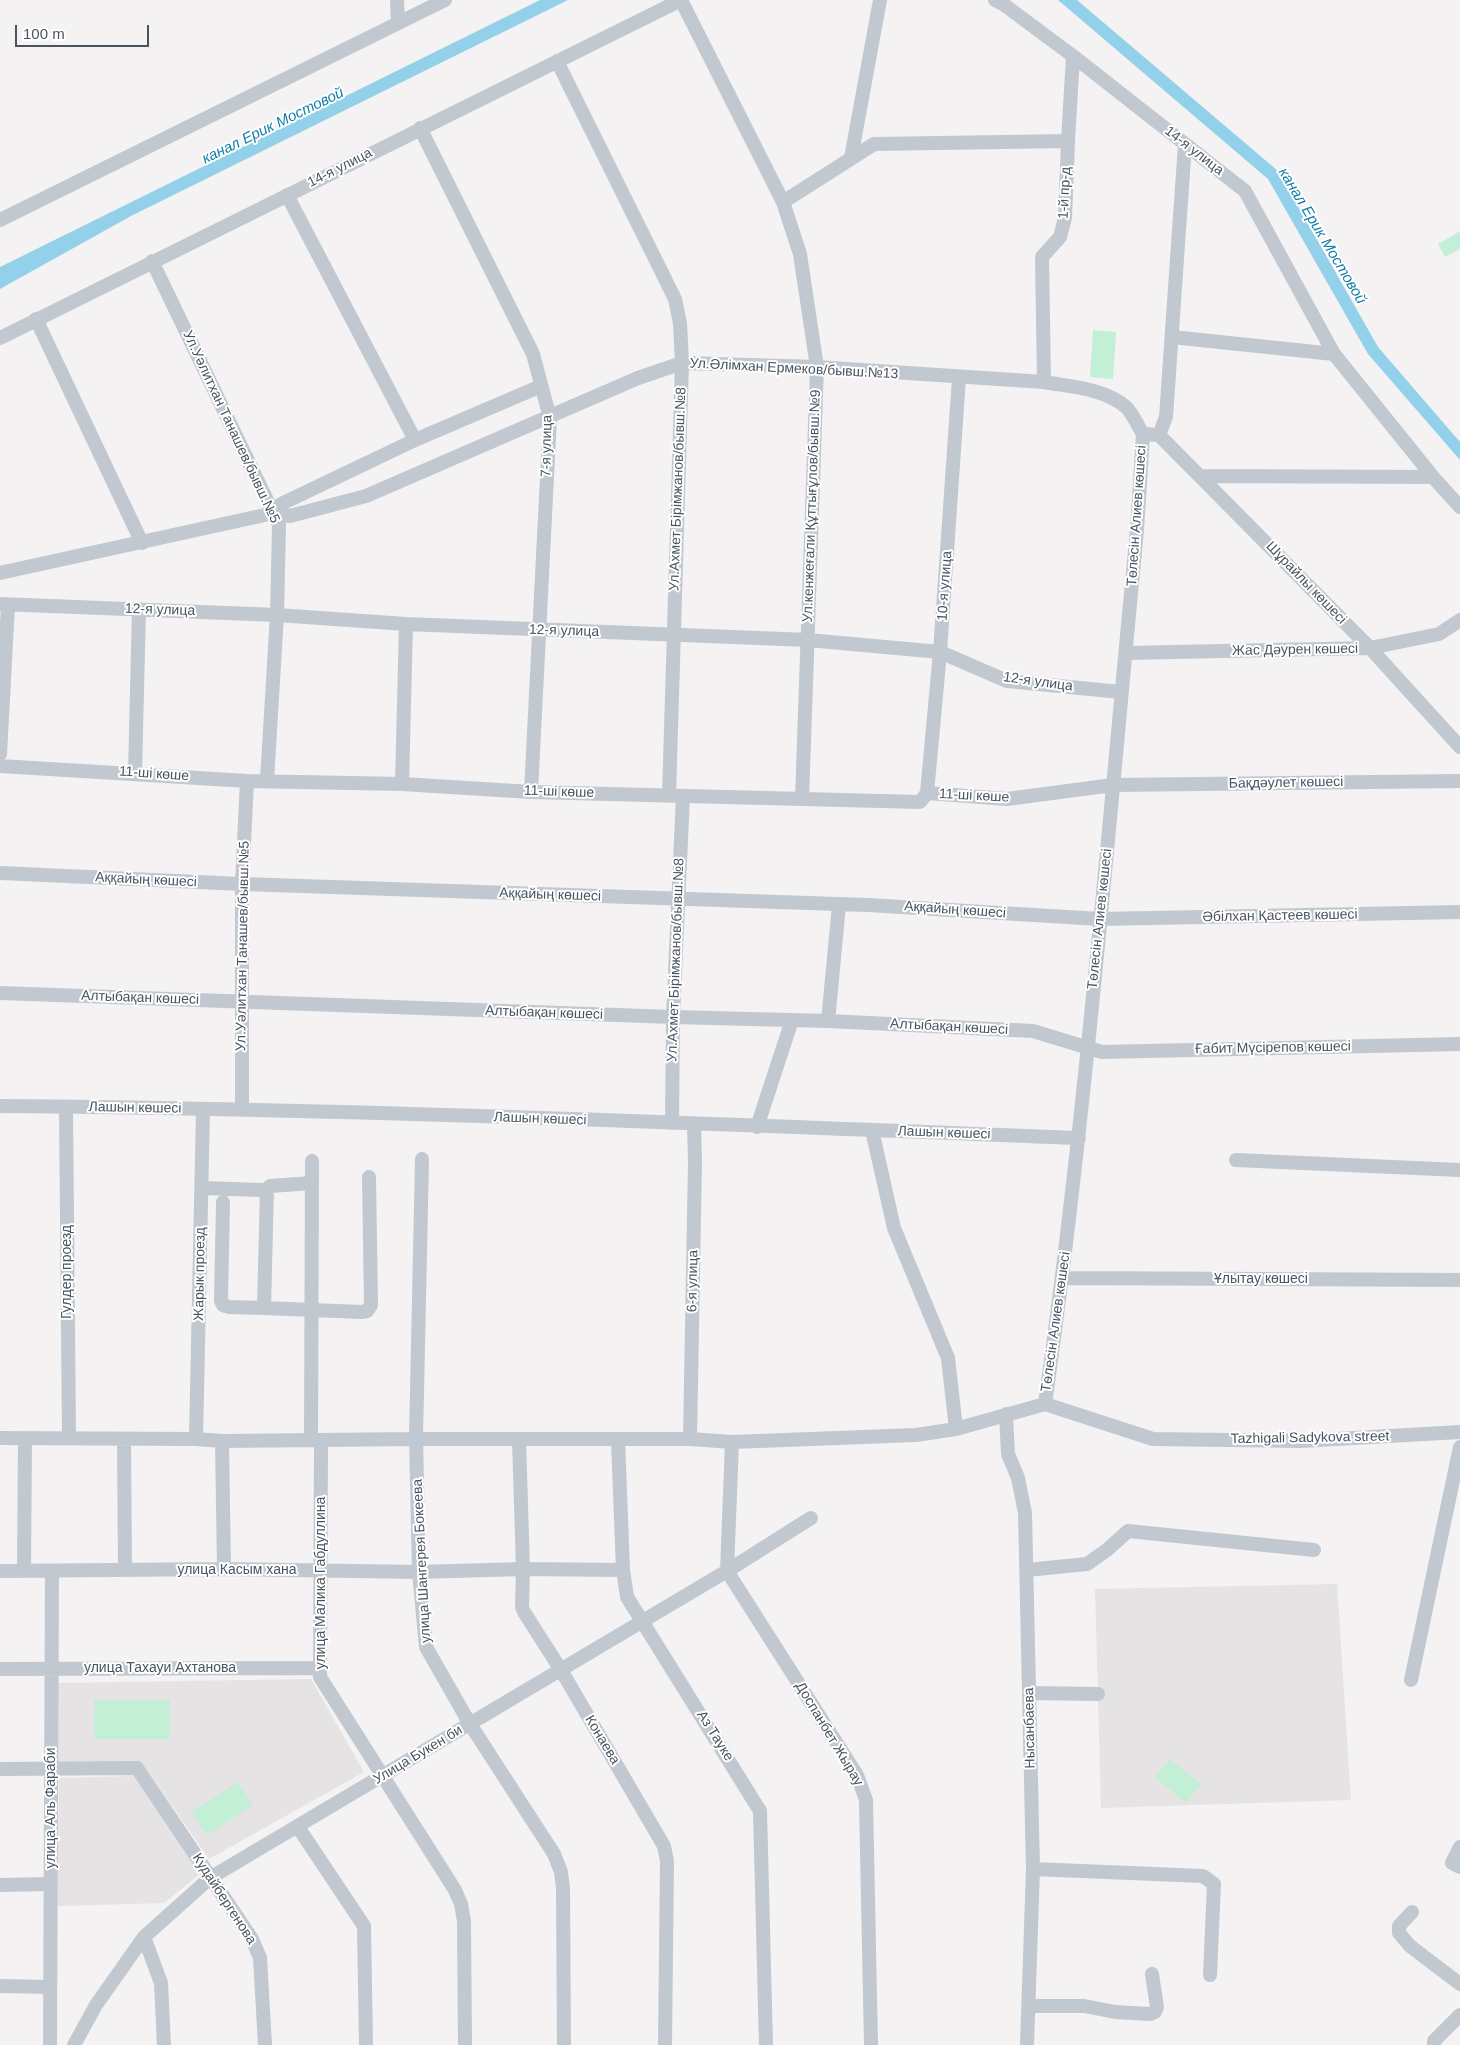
<!DOCTYPE html>
<html>
<head>
<meta charset="utf-8">
<style>
  body { margin:0 }
  #map { position:relative; width:1460px; height:2045px; overflow:hidden; background:#f4f2f2; font-family:Helvetica,sans-serif }
  canvas { display:block }
  .scale { position:absolute; left:15px; top:25px; width:134px; height:22px; box-sizing:border-box; border:2px solid #4a545f; border-top:0; padding-left:6px; font-size:15px; line-height:18px; white-space:nowrap; color:#4a545f; -webkit-text-stroke:4px #fff; paint-order:stroke }
</style>
</head>
<body>
<div id="map">
<canvas width="1460" height="2045"></canvas>
<div class="scale">100 m</div>
</div>
<script>
const context = document.querySelector('canvas').getContext('2d');
context.lineJoin = 'round';
function paint(path, color) { context.fillStyle = color; context.fill(path, 'evenodd'); }
function strokePath(path, color, width, dash) { context.strokeStyle = color; context.lineWidth = width; context.lineCap = dash ? 'butt' : 'round'; context.setLineDash(dash || []); context.stroke(path); }
function drawText(font, color, halo, rows, align = 'center') {
  context.font = font + ' Helvetica,sans-serif'; context.lineWidth = 4; context.setLineDash([]); context.textBaseline = 'middle'; context.strokeStyle = halo; context.fillStyle = color; for (const [text, x, y, turn = 0] of rows) {
    context.save(); context.translate(x, y); context.rotate((+turn || 0) * Math.PI / 180); context.textAlign = isNaN(turn) ? turn : align; if (halo) context.strokeText(text, 0, 0); context.fillText(text, 0, 0); context.restore();
  }
}
paint(new Path2D(`
  M1337,1584L1351,1800L1101,1808L1095,1589Z
  M311,1679L364,1772L209,1859L143,1764L57,1762V1683Z
  M134,1776L201,1873L164,1903L57,1906L59,1778Z`), '#e5e3e4');
paint(new Path2D(`
  M1460,231V249L1445,257L1438,244Z
  M1093,330L1116,332L1113,379L1090,377Z
  M94,1700H170V1739H94Z
  M1170,1759L1201,1784L1186,1803L1155,1777Z
  M238,1782L253,1805L207,1835L192,1812Z`), '#c4efd7');
paint(new Path2D(`
  M540,0H568L131,216L0,289V267Z
  M1058,0H1077L1278,171L1378,347L1460,442V460L1368,354L1268,179Z`), '#93d1ea');
strokePath(new Path2D(`
  M397,0L398,22
  M681,0L783,202L800,254L817,367L802,799
  M995,0L1003,4L1073,56L1245,191L1334,354L1433,477L1460,507
  M557,61L675,299L680,323L682,363L669,796
  M420,128L533,354L550,418L531,792
  M851,158L880,0
  M287,195L415,440
  M783,202L874,144L1068,141
  M0,220L445,0
  M152,261L279,525L277,615L267,780
  M36,319L142,543
  M1172,337L1334,354
  M0,338L681,0
  M1044,382L1042,257L1060,237L1065,218L1068,141L1073,56
  M1143,434L1159,435L1370,648L1460,747
  M1159,435L1166,417L1185,144
  M1200,476L1433,477
  M274,513L290,516L366,496L638,378L682,363L817,367L1044,382C1071,387 1104,388 1126,407C1133,414 1138,426 1143,434
  M0,573L274,513L281,504L415,440L541,386
  M0,604L277,615L406,624L808,640L940,652L1007,681L1121,692
  M1125,653L1370,648L1439,634L1460,620
  M0,754L8,605
  M0,766L247,781L402,784L531,792L920,802L927,793L1007,799L1113,785L1460,781
  M135,773L139,609
  M402,784L406,624
  M927,793L940,652L959,378
  M0,873L242,884L868,905L1100,919L1460,912
  M0,993L673,1017L828,1021L1033,1031L1102,1052L1460,1044
  M828,1021L839,905
  M0,1106C360,1109 719,1124 1079,1138
  M66,1107L69,1438
  M242,1110V884L247,781
  M672,1123L673,1017L683,796
  M757,1127L792,1020
  M872,1130L894,1228L948,1358L956,1429
  M422,1159L416,1439L419,1572L426,1647L470,1724L554,1854L561,1872L563,1888L564,2045
  M1236,1160L1460,1170
  M312,1183L270,1186L267,1189L264,1308L361,1312L367,1311L371,1305L369,1177
  M202,1188L261,1190L265,1193
  M223,1202L221,1301L223,1305L229,1307L264,1308
  M1063,1278L1460,1280
  M1045,1404C1086,1114 1109,821 1137,530L1143,434
  M1006,1414L1008,1454L1018,1478L1025,1513L1033,1869L1027,2045
  M0,1438L196,1439L222,1441L416,1439H690L732,1442L916,1435L956,1429L1045,1404L1153,1439L1301,1441L1460,1432
  M196,1439L203,1110
  M690,1439L695,1161L694,1124
  M124,1440L125,1570
  M311,1440L312,1161
  M519,1440L523,1569L522,1607L524,1612L561,1670L664,1846L667,1861L665,2045
  M618,1440L623,1570L627,1597L760,1811L766,2045
  M222,1441L224,1569
  M321,1441L320,1677L455,1890L461,1904L464,1921L465,2045
  M732,1442L727,1571L857,1775L866,1800L871,2045
  M1027,1570L1087,1564L1107,1550L1128,1531L1314,1550
  M0,1571L224,1569L419,1572L523,1569L623,1570
  M24,1571L25,1439
  M0,1669L320,1668
  M1411,1680L1460,1447
  M1030,1693L1098,1694
  M0,1769L137,1768L252,1939L260,1958L265,2045
  M298,1827L364,1926L366,2045
  M1460,1847L1452,1863L1460,1867
  M1033,1869L1203,1876L1214,1884L1210,1975
  M0,1885L51,1884
  M1412,1912L1399,1926V1933L1410,1946L1460,1984
  M144,1937L161,1983L164,2045
  M0,1986L50,1987
  M1029,2006H1084L1115,2012L1150,2014L1155,2012L1157,2007L1152,1974
  M50,2045L52,1571
  M74,2045L96,2005L144,1937L210,1878L727,1571L811,1518
  M1434,2045V2041L1460,2015`), '#c1c8d0', 14);
drawText('14px', '#4a545f', '#fff', [
  ["14-я улица",1194,151,38],
  ["14-я улица",340,168,-27],
  ["1-й пр-д",1065,193,-87],
  ["Ул.Әлімхан Ермеков/бывш.№13",794,369,3],
  ["Ул.Уәлитхан Танашев/бывш.№5",231,427,65],
  ["7-я улица",547,446,-89],
  ["Ул.Ахмет Бірімжанов/бывш.№8",678,489,-88],
  ["Ул.кенжеғали Құттығұлов/бывш.№9",812,506,-88],
  ["Төлесін Алиев көшесі",1137,516,-86],
  ["Шұрайлы көшесі",1306,583,46],
  ["10-я улица",945,586,-86],
  ["12-я улица",160,610,2],
  ["12-я улица",564,631,2],
  ["Жас Дәурен көшесі",1295,650,-1],
  ["12-я улица",1038,682,8],
  ["11-ші көше",154,774,4],
  ["Бақдәулет көшесi",1286,783,-1],
  ["11-ші көше",559,792,2],
  ["11-ші көше",974,796,3],
  ["Аққайың көшесі",146,880,3],
  ["Аққайың көшесі",550,895,2],
  ["Аққайың көшесі",955,910,4],
  ["Әбілхан Қастеев көшесi",1280,916,-1],
  ["Төлесін Алиев көшесі",1100,919,-84],
  ["Ул.Уәлитхан Танашев/бывш.№5",243,946,-89],
  ["Ул.Ахмет Бірімжанов/бывш.№8",676,960,-88],
  ["Алтыбақан көшесі",140,998,2],
  ["Алтыбақан көшесі",544,1013,2],
  ["Алтыбақан көшесі",949,1027,3],
  ["Ғабит Мүсірепов көшесi",1273,1048,-1],
  ["Лашын көшесі",135,1108,1],
  ["Лашын көшесі",540,1119,2],
  ["Лашын көшесі",944,1133,2],
  ["Гулдер проезд",67,1272,-90],
  ["Жарык проезд",200,1274,-89],
  ["Ұлытау көшесi",1261,1279],
  ["6-я улица",693,1281,-89],
  ["Төлесін Алиев көшесі",1056,1322,-82],
  ["Tazhigali Sadykova street",1310,1438,-1],
  ["улица Шангерея Бокеева",422,1561,-93],
  ["улица Касым хана",237,1570],
  ["улица Малика Габдуллина",321,1583,-90],
  ["улица Тахауи Ахтанова",160,1668],
  ["Нысанбаева",1030,1728,-91],
  ["Доспанбет Жырау",829,1734,59],
  ["Аз Тауке",715,1736,58],
  ["Конаева",602,1740,59],
  ["Улица Букен би",418,1755,-31],
  ["улица Аль Фараби",51,1808,-90],
  ["Кудайбергенова",224,1899,57]
]);
drawText('italic 15px', '#127faa', '#fff', [
  ["канал Ерик Мостовой",273,126,-26],
  ["канал Ерик Мостовой",1322,236,59]
]);
</script>
</body>
</html>
